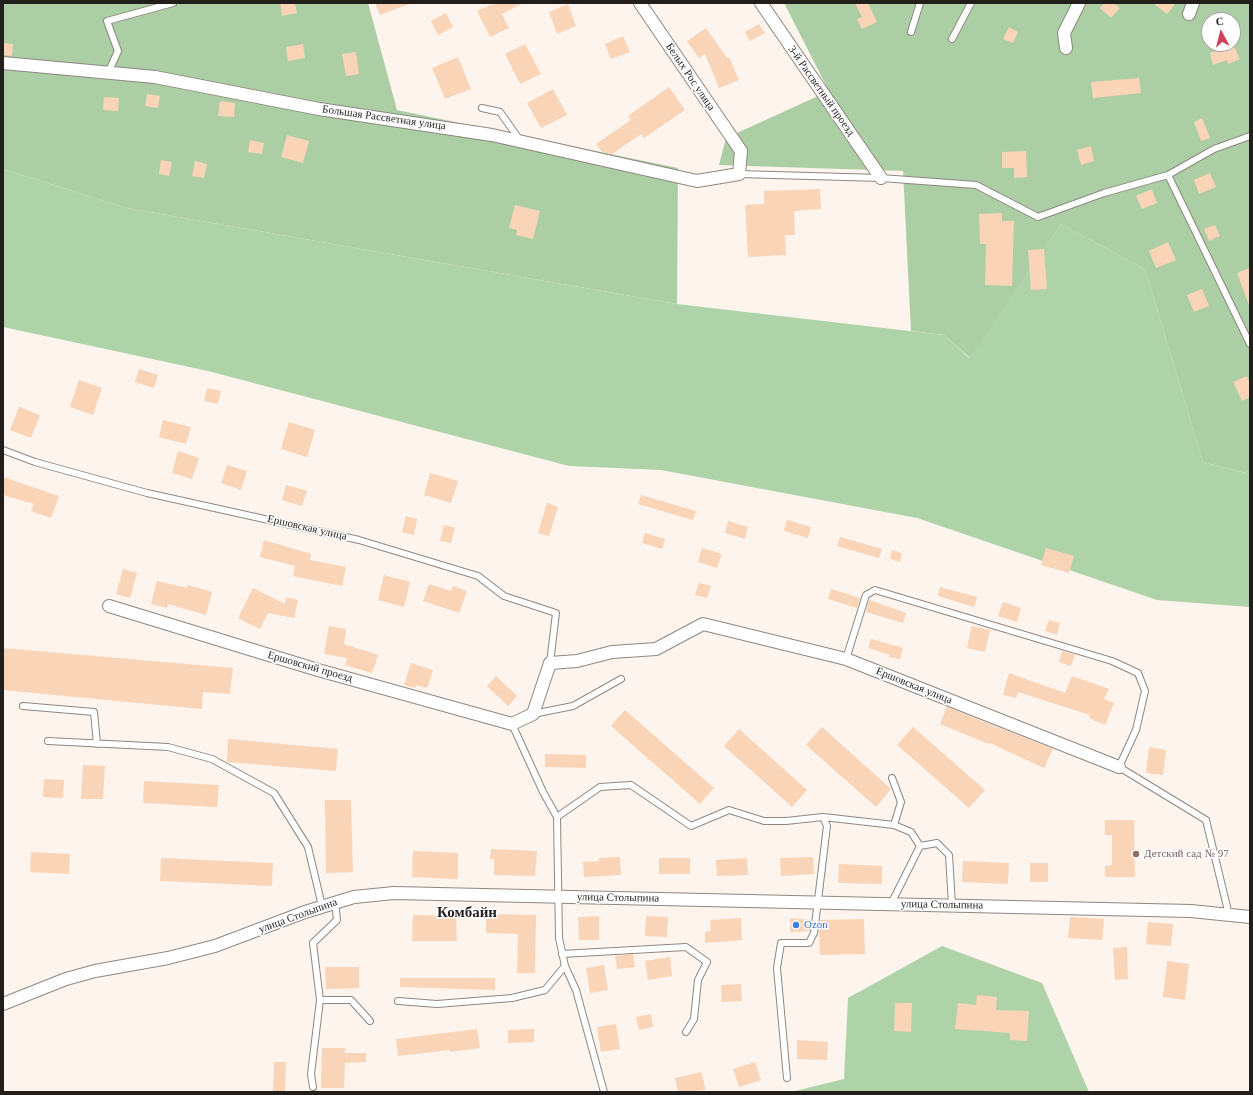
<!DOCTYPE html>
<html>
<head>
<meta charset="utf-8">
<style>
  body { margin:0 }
  #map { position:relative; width:1253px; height:1095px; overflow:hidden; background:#fdf4ed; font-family:"Times New Roman",serif }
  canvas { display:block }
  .frame { position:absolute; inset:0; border:4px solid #211e1c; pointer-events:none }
  .north { position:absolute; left:1201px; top:12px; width:40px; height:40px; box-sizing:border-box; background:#fff; border:1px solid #a6a5a4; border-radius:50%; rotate:353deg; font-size:11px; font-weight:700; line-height:16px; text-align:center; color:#211e1c }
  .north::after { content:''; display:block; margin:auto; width:14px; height:18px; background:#d0405c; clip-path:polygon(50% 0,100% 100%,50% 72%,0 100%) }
</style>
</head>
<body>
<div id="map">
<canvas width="1253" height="1095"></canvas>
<div class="frame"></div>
<div class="north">С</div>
</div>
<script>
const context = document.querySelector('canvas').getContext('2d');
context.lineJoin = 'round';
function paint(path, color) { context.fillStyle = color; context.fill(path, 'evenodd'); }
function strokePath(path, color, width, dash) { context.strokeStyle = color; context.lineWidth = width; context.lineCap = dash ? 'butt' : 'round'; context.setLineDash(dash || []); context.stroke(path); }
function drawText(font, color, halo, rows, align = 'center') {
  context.font = font + ' "Times New Roman",serif'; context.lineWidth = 3; context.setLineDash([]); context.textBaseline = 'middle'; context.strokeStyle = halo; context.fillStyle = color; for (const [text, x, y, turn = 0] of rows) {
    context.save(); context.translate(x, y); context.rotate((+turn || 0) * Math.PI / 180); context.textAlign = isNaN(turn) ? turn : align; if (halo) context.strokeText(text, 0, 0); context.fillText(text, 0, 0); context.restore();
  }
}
paint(new Path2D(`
  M3,3H368L397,110L678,168L677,304L127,208L3,169Z
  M784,3H1250V474L1203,462L1145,269L1061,224L970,358L944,335L911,331L903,171L719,165L726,138L829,91ZM1209,20H1233V44H1209Z`), '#abcea5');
paint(new Path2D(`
  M3,169L127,208L677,304L944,335L969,358L1061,224L1145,269L1203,462L1250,474V607L1157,600L917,518L661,470L569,466L208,371L3,327Z
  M942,946L1042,983L1089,1092H791L844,1079L848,998Z`), '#aed3a8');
paint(new Path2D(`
  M280,3H295L297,13L282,16Z
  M375,3H409V4L380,15Z
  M495,3H523L502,14L509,28L490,37L477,11Z
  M855,3H868L877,22L862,29L857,19L862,17Z
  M1105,3H1114L1120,8L1111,18L1100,8Z
  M1153,3H1176L1167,14Z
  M568,4L576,26L557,34L549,12Z
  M446,13L453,27L438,35L431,21Z
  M759,24L765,33L750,41L745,32Z
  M1009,27L1018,32L1013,43L1003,39Z
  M706,28L727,58L729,57L739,80L719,88L705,54L699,58L687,41Z
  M623,36L630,52L611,59L605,44Z
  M3,43L13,44L12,56L3,55Z
  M303,44L305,58L288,61L286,47Z
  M525,44L541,74L520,84L505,54Z
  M1233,44L1240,59L1228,64L1227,60L1213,65L1210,53Z
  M356,52L359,74L346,76L342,54Z
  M458,57L471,89L445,99L432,68Z
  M1139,78L1141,93L1093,98L1091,82Z
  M669,87L685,110L644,138L641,134L612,154L602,152L596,144L631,120L628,116Z
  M553,89L567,115L541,128L527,103Z
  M147,94L160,96L158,108L145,106Z
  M104,97L119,98L118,111L103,110Z
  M220,101L235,103L234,117L218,116Z
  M1202,118L1210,138L1201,141L1194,122Z
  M287,135L309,141L303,163L281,157Z
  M250,140L264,143L262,154L248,152Z
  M1091,146L1094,161L1081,165L1077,150Z
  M1026,151L1027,177L1014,178V168H1002V152Z
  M161,160L172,162L169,176L159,174Z
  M195,161L207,164L204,178L192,176Z
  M1210,173L1216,187L1199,194L1194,180Z
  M820,189L821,209L794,211L795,235H785L786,255L748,257L745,205L764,204V191Z
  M1152,189L1157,203L1142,209L1136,196Z
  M515,205L540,211L533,239L516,235L517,230L509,228Z
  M1002,213V221H1014L1012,286L985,285L986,244H980L979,214Z
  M1215,225L1220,236L1209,241L1204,229Z
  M1168,242L1176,260L1156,268L1149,251Z
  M1044,249L1047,289L1031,290L1028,250Z
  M1250,268V305H1249L1237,273Z
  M1202,289L1209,306L1194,312L1187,295Z
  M139,369L158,375L154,388L135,382Z
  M1247,376L1250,384V397L1242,401L1233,382Z
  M79,380L102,388L93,415L70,407Z
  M207,388L221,391L218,404L204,401Z
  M19,407L40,415L31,438L10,430Z
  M163,420L191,427L186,444L159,437Z
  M289,422L315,430L307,457L281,449Z
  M178,451L199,458L192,479L172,473Z
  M227,465L247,471L241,490L221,483Z
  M430,473L458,481L451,503L424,495Z
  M3,477L59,496L51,518L31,511L34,504L3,495Z
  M286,485L307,491L302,506L282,500Z
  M641,495L696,511L693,520L638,504Z
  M547,503L558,507L549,536L538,533Z
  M406,516L417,519L414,535L402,532Z
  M787,520L811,527L808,538L784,531Z
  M728,521L748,527L745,539L725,533Z
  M444,525L455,528L451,543L440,541Z
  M645,533L665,539L662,549L642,543Z
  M840,537L882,549L879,558L837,546Z
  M264,540L311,554L310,560L346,567L342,586L293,576L295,566L260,557Z
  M702,548L722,554L717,568L698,562Z
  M1046,548L1074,556L1069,573L1041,565Z
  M892,550L902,553L900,562L890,559Z
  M123,569L137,573L130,598L116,594Z
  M384,575L410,582L404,607L378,600Z
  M157,581L187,588L188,585L212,592L206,615L168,604L167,608L151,604Z
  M699,583L711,586L707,598L695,595Z
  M429,584L451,591L453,586L467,591L459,613L423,601Z
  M940,587L977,597L974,607L938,596Z
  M253,588L285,604L286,597L298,600L294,618L268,613L260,629L238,618Z
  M831,589L860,598L857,608L828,599Z
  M869,600L906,613L903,623L866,612Z
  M1003,602L1021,608L1017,622L998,616Z
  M1049,620L1060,623L1057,635L1045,631Z
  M329,626L346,629L344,644L378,655L372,673L345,665L347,658L324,654Z
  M972,626L990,630L985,652L967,648Z
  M871,639L903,648L900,659L889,657L890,655L868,648Z
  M3,648L233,668L230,694L203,692L202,709L3,690Z
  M1062,651L1075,655L1071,666L1059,662Z
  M411,663L433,670L427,688L416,685L415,688L404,685Z
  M1009,673L1065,693L1072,676L1109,689L1104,699L1114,703L1105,725L1089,718L1090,715L1018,692L1016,698L1003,695Z
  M496,676L517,696L508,706L487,686Z
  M947,707L1053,749L1044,768L990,743L989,744L940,724Z
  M625,710L714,788L700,804L611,726Z
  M822,727L891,789L876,807L806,745Z
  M913,727L985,790L969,808L897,745Z
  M739,729L807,790L792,807L724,746Z
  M228,739L338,749L336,771L227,762Z
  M1149,747L1166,750L1163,775L1146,773Z
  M545,754L586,755V768L545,767Z
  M83,765L105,766L103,799H81Z
  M44,779L64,780L63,798L43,797Z
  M144,781L219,785L217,807L143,803Z
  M325,800H351L353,872L326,873Z
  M1105,820H1134L1135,877H1105V866L1112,865V835H1105Z
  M491,849L537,851L535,876L494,875V859H490Z
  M413,851L458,853V879L412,877Z
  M31,852L70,854L69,874L30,872Z
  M620,857L621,875L584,877L583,862L599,861V858Z
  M813,857L814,874L781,876L780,858Z
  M161,858L273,863L272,886L160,881Z
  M659,858H690V874H659Z
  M747,858L748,875L717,876L716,860Z
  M963,861L1009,863L1008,884L962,882Z
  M1030,863H1048V882H1030Z
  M839,864L882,866V884L838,883Z
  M486,914L536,915L535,973H517L518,934L486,933Z
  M413,915L456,916L457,941H412Z
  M599,916V940H579L578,917Z
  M646,916L668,917L667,937L645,936Z
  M1070,917L1104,919L1102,940L1068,938Z
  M741,918L742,940L705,943V932L711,931L710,920Z
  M790,918L811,920L810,931L790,932Z
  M864,919L865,954L820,955L819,931L820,920Z
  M1148,922L1173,924L1171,946L1146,944Z
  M1127,947L1128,979L1115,980L1113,948Z
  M633,954L635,967L617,969L615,956Z
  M670,957L672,976L648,980L645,961Z
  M1167,961L1189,964L1185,1000L1163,997Z
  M604,965L608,990L590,993L586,968Z
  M325,967H359V988L326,989Z
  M400,978H495V990L400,987Z
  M741,984L742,1001L722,1002L721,985Z
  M977,995L997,997L996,1010L1029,1011L1027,1041L1010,1040V1033L955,1029L958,1003L976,1005Z
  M895,1003H912L911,1032L894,1031Z
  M651,1014L653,1027L639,1030L636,1017Z
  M616,1024L620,1049L601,1052L597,1027Z
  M477,1029L480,1048L450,1052V1050L398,1056L396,1039Z
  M534,1029V1042L508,1043V1030Z
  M797,1040L828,1042L827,1060L797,1059Z
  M322,1048H345V1053H366V1062L345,1063L344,1088H321Z
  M274,1062H286L285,1092H273Z
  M755,1062L761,1080L739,1087L733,1069Z
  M701,1072L706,1090L678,1092L675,1078Z`), '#fad4b7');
const service = new Path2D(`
  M911,32L920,3
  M952,39L971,3
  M108,73L118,51L107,21L173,3
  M482,108L500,112L519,139
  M739,174L881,178L976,185L1038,217L1104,193L1168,175L1214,149L1250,136
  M1168,175L1250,344
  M3,450L35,462L147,493L359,540L478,576L504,596L556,613L550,663
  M846,659L866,595L875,590L1112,661L1138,673L1145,691L1136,730L1119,767L1206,820L1229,915
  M23,706L94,712L97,744
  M533,714L573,706L621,679
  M512,724L543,792L557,817L559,938L565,966L576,990L604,1092
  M48,741L168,747L212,759L274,793L308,847L322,906
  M892,778L901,802L894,825
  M557,817L600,787L631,785L691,826L729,810L764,821H786L823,817L894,825L911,832L920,846L891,904
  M920,846L937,843L949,855L952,905
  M562,954L686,947L707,962L698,980L694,1019L686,1032
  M320,1000H351L370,1021
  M398,1001L437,1004L512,998L545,990L565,966
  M787,1078L777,968L781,943H809L814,933L827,826L823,817
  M313,1087L311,1074L320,1000L313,943L337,920L335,902`);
const minor = new Path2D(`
  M761,3L881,178
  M1189,14L1193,3
  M1066,48L1064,33L1079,3
  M3,63L155,77L319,109L492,135L697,181L739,174L741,151L640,3
  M109,606L318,670L512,724L533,714L550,663L577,661L612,652L656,649L703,624L846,659L1119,767
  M3,1004L66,979L95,971L168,958L215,946L305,912L354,897L394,893L1191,911L1250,917`);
strokePath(service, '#8f8781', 8);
strokePath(minor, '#8f8781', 14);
strokePath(service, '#fff', 6);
strokePath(minor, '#fff', 12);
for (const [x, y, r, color] of [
  [1136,854,4,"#8d6e63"],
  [796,925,4,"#3f7fe0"]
]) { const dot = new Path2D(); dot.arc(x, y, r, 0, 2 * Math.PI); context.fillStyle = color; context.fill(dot); strokePath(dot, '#fff', 1.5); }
drawText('11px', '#211e1c', '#fff', [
  ["Белых Рос улица",690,77,56],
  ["3-й Рассветный проезд",821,91,55],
  ["Большая Рассветная улица",384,118,8],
  ["Ершовская улица",307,528,13],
  ["Ершовский проезд",310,667,16],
  ["Ершовская улица",914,686,22],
  ["улица Столыпина",618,898,1],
  ["улица Столыпина",942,905,1],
  ["улица Столыпина",298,916,-20]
]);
drawText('11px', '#785e54', '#fff', [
  ["Детский сад № 97",1144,854]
], 'left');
drawText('11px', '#366cbe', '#fff', [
  ["Ozon",804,925]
], 'left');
drawText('bold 15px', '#211e1c', '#fff', [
  ["Комбайн",467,913]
]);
</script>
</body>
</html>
